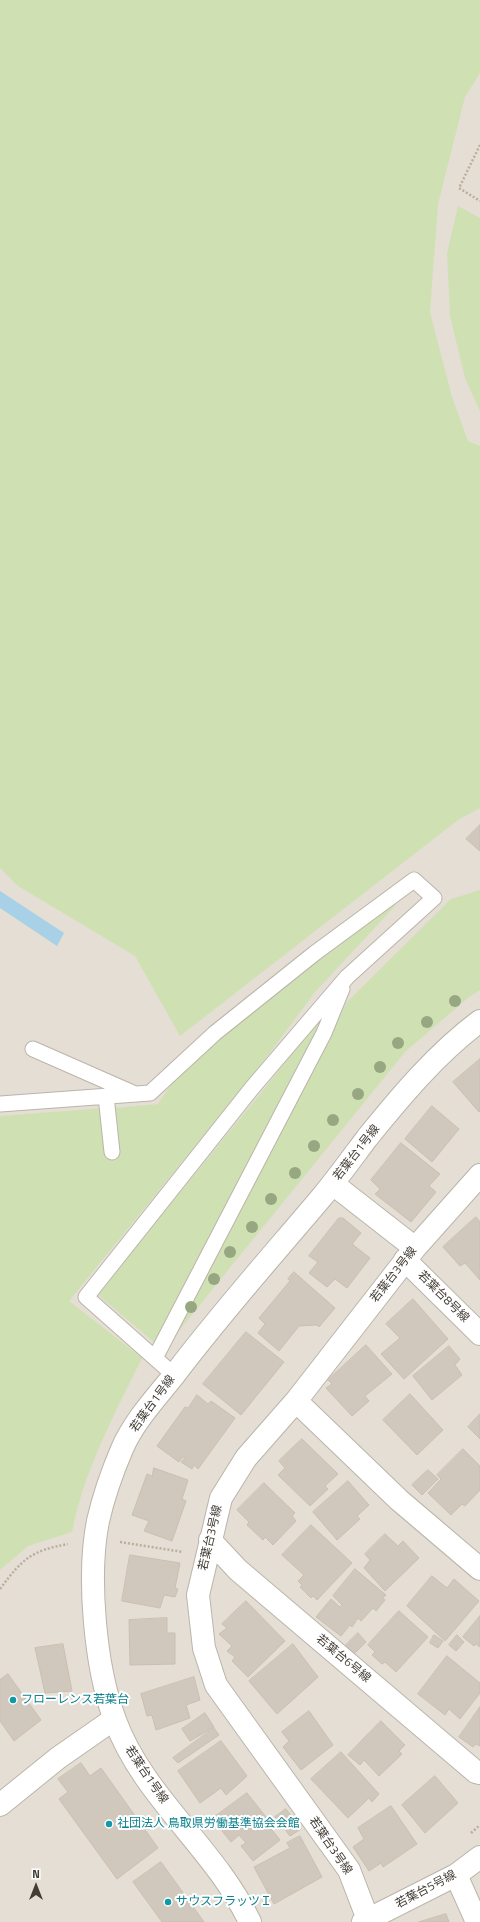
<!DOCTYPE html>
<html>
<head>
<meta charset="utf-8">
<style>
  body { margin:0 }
  #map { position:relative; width:480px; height:1922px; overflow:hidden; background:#f1ede6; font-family:"Titillium Web",sans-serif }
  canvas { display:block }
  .north { position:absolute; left:16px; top:1866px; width:40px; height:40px; -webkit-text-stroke:3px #fff; paint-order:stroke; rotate:0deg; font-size:11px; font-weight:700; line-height:16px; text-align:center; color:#433d36 }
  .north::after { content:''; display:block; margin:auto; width:14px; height:18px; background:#433d36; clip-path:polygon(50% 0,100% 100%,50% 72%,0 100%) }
</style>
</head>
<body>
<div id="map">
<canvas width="480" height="1922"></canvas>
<div class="north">N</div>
</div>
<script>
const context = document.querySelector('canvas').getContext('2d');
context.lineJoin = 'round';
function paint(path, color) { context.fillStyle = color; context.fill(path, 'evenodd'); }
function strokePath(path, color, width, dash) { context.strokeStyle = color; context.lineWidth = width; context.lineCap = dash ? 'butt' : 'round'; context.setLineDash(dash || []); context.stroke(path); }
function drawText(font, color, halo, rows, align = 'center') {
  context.font = font + ' "Titillium Web","Noto Sans JP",sans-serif'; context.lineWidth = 4; context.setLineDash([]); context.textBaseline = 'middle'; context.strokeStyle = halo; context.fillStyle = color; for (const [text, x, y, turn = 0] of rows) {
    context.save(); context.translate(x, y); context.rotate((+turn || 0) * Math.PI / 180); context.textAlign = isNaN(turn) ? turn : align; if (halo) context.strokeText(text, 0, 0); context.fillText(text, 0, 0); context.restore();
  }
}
paint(new Path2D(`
  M0,0H480V1922H0Z`), '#e4ded4');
paint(new Path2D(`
  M0,0H480V73L465,97L438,204L430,312L452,397L468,441L480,446V808L458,820L180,1036L135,956L18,886L0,868Z
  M458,206L480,218V411L465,378L450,316L447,253Z
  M480,890V990L469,997L405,1052L173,1338L347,1002L451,899Z
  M392,902L396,905L315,992L260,1066L69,1301L142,1358C114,1415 84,1470 72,1532L28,1546L0,1570V1116L104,1108L105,1155H116L114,1108L158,1104L183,1068Z
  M333,1001L155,1343L97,1294L261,1093Z`), '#cfe1b3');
paint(new Path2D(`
  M0,891L64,933L57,946L0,908Z`), '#a8d1e7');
const building = new Path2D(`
  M480,825V851L466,839Z
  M480,1059V1111L479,1112L453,1082Z
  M432,1106L459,1129L432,1162L405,1139Z
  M401,1143L440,1174L429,1186L436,1192L411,1222L375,1194L380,1189L371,1180Z
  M476,1217L480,1222V1280L465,1263L460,1266L443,1247Z
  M339,1218H343L361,1233L352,1244L370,1258L347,1288L335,1279L327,1287L309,1273L318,1262L309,1256Z
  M294,1272L335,1308L319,1327L317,1325L299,1326L279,1351L258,1333L265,1324L259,1318L290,1281L288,1279Z
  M413,1299L448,1339L404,1379L381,1354L400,1338L386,1324Z
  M246,1332L284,1362L241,1415L203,1384Z
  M366,1345L392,1374L365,1396L369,1401L352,1416L326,1388L332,1384L328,1380Z
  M449,1346L460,1359L455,1365L462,1375L432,1400L413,1376Z
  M410,1394L443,1430L417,1455L383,1420Z
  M197,1395L208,1404L211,1401L235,1418L198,1469L194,1465L192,1469L181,1462L185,1458L183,1457L179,1462L157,1446L185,1407L188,1408Z
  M480,1414V1439L468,1427Z
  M302,1439L338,1474L325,1486L328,1489L310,1506L278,1475L285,1468L279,1461Z
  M463,1449L480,1466V1490L465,1506L462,1504L451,1515L428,1493L441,1479L437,1475Z
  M154,1468L188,1480L182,1499L186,1501L172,1541L144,1531L149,1521L132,1515L147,1474L152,1476Z
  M428,1470L438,1479L422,1495L412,1485Z
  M348,1481L369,1505L357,1516L360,1519L337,1540L313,1512Z
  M264,1483L295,1513L292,1516L296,1521L273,1545L265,1537L263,1540L247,1525L249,1522L237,1510Z
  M311,1525L352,1563L317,1600L313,1596L311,1598L300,1587L302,1585L298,1581L304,1575L282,1555Z
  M385,1534L398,1546L403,1541L419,1558L385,1591L364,1568L370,1560L365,1554Z
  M130,1555L180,1563L175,1588L178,1589L175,1597L164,1595L160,1608L122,1601Z
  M355,1569L386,1595L383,1598L385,1600L376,1611L373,1608L361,1621L358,1618L352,1627L350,1625L341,1636L316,1617L331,1599L340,1607L342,1605L333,1596Z
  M432,1576L447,1588L454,1579L479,1601L445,1641L407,1606Z
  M246,1601L285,1641L248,1677L232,1661L235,1657L227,1651L232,1646L219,1634L227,1628L222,1624Z
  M399,1611L428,1637L396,1672L385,1662L382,1664L372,1655L375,1652L368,1645Z
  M480,1616V1647L476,1644L474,1646L463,1637Z
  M167,1618V1633H175V1664L130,1665L129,1620Z
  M358,1633L366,1642L353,1655L345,1646Z
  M434,1635L443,1641L438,1648L430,1643Z
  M457,1635L464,1642L456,1651L449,1645Z
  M63,1644L72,1691L45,1693L35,1648Z
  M293,1644L318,1677L277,1714L249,1681Z
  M447,1656L480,1683V1693L460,1719L449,1709L445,1715L418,1694Z
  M8,1674L41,1720L14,1741L0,1721V1680Z
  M194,1677L200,1700L186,1705L190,1718L156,1730L152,1715L147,1716L141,1694Z
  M480,1707V1746L476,1744L473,1747L459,1737Z
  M309,1711L333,1745L301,1770L283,1747L289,1741L282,1732Z
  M205,1713L214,1727L190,1741L182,1729Z
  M381,1721L405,1745L399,1751L402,1754L379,1776L364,1760L360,1765L348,1755Z
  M214,1728L219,1735L178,1763L173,1758Z
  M221,1741L247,1776L226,1795L221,1788L200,1803L178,1771Z
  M341,1752L379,1794L372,1802L369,1798L348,1818L311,1779Z
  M81,1763L90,1776L101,1768L158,1848L117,1879L59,1799L68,1792L58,1779Z
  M435,1776L458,1803L425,1833L402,1805Z
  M247,1793L266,1817L260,1822L263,1828L268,1825L280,1840L253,1861L241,1846L246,1843L239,1835L231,1842L222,1831L227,1829L216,1816Z
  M391,1806L417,1844L383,1867L381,1863L369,1871L353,1847L364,1839L358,1828Z
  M286,1809L301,1829L290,1836L275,1817Z
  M300,1836L322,1877L274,1904L254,1867L290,1848L287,1843Z
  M161,1862L204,1922H162L133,1882Z
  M446,1914L449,1922H419Z`);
paint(building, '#d1c8bd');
strokePath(building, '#cbbfb1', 1);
const service = new Path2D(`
  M33,1049L133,1093
  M106,1096L112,1152
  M0,1104L150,1093L215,1033L315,953L414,880L434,898L347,977L252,1088L86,1297L174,1375
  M155,1358L324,1033L342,989`);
const minor = new Path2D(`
  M333,1184L415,1248
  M405,1260L480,1334
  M296,1401L399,1500L480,1569
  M210,1540L238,1570L476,1772L480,1773
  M0,1805L58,1758L114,1719
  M456,1875L477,1922
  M363,1922L456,1875L480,1857
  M369,1922L349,1870L216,1685L204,1648L198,1595L221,1498L246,1458L296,1401L415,1248L480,1175`);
const tertiary = new Path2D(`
  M250,1922C215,1848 143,1797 115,1720C95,1667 87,1576 98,1521C103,1499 113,1470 122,1449C134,1421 156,1398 175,1374C221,1313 272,1256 321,1198C337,1179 352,1158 367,1138C401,1096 437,1053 480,1021`);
strokePath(service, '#bbb4aa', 17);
strokePath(minor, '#bbb4aa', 24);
strokePath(tertiary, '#bbb4aa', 24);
strokePath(new Path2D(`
  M480,145L459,188L480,201
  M120,1542L183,1552
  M0,1589C23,1558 31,1551 68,1544
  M471,1833L480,1825`), '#bbae9c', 2.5, [2, 2]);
strokePath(service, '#fff', 15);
strokePath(minor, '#fff', 22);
strokePath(tertiary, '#fff', 22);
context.fillStyle = '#96a782';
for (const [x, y] of [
  [455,1001],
  [427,1022],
  [398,1043],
  [380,1067],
  [358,1094],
  [333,1120],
  [314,1146],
  [295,1173],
  [271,1199],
  [252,1227],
  [230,1252],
  [214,1279],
  [191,1307]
]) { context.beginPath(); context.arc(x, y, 6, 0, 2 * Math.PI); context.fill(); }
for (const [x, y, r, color] of [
  [13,1700,4,"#0f9aa8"],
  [109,1824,4,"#0f9aa8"],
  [168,1902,4,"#0f9aa8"]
]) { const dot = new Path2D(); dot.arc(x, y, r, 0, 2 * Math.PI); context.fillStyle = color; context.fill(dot); strokePath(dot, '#fff', 1.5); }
drawText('12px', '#433d36', '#fff', [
  ["若葉台1号線",357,1153,-52],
  ["若葉台3号線",394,1275,-52],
  ["若葉台8号線",443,1297,45],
  ["若葉台1号線",153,1404,-54],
  ["若葉台3号線",211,1538,-77],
  ["若葉台6号線",343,1659,40],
  ["若葉台1号線",146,1775,56],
  ["若葉台3号線",330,1846,56],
  ["若葉台5号線",426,1890,-28]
]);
drawText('12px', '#0d838f', '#fff', [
  ["フローレンス若葉台",21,1700],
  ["社団法人 鳥取県労働基準協会会館",117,1824],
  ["サウスフラッツＩ",176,1902]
], 'left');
</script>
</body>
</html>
